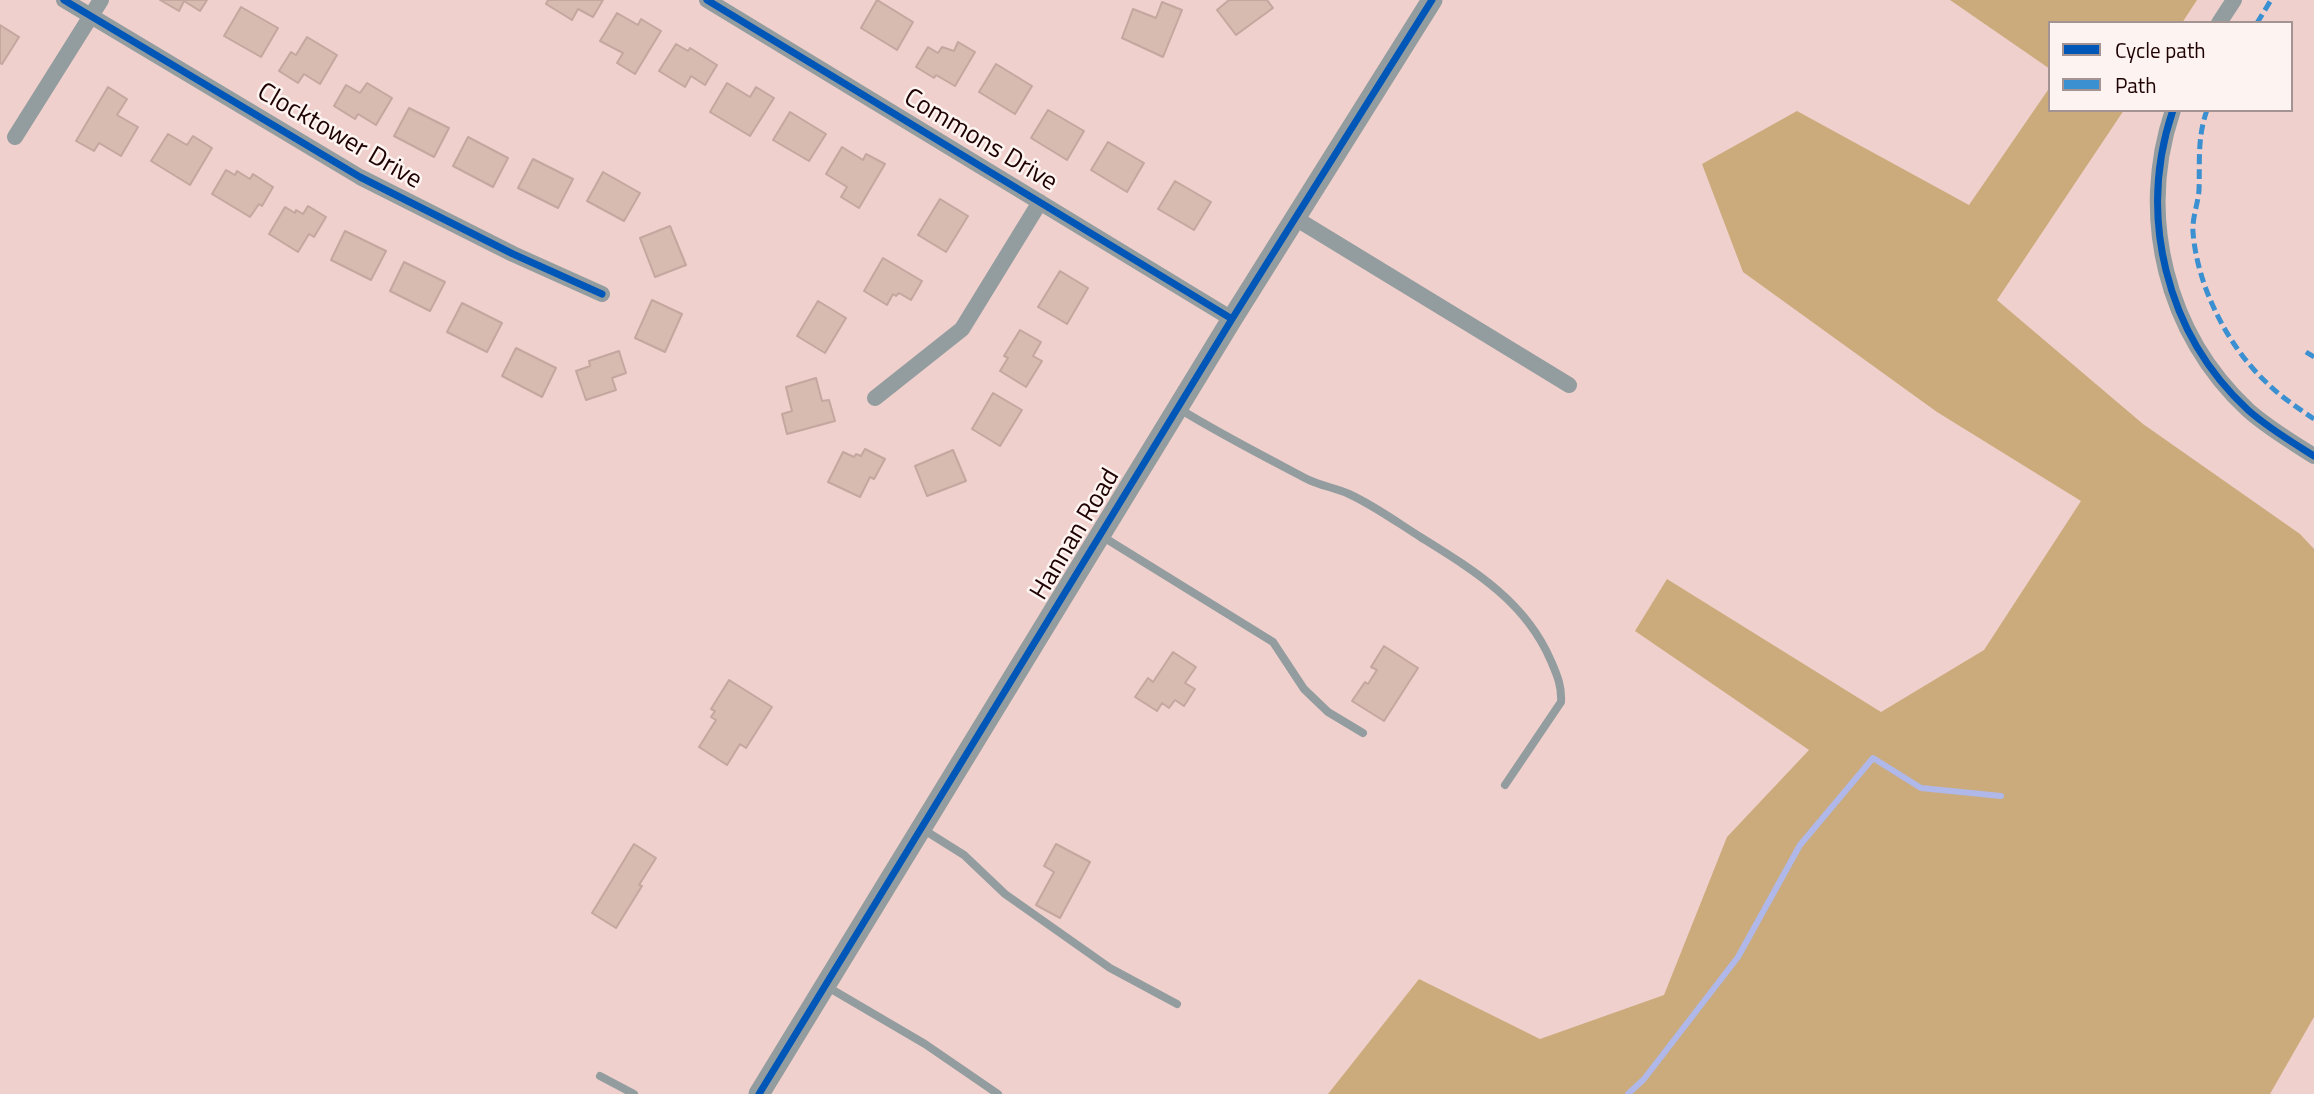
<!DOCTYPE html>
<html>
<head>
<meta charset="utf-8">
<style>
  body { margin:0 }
  #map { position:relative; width:2314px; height:1094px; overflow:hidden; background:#efd0cc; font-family:"Titillium Web",sans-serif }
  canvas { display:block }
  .legend { position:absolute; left:2048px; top:21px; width:245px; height:91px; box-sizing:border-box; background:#fdf4f2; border:2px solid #a39392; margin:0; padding:9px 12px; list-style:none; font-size:21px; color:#1d0201 }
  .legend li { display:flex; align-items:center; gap:14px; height:35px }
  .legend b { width:35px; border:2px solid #a39392 }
</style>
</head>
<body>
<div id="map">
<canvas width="2314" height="1094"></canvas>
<ul class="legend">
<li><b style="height:9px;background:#0057b8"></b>Cycle path</li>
<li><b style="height:9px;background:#3a90d0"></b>Path</li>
</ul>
</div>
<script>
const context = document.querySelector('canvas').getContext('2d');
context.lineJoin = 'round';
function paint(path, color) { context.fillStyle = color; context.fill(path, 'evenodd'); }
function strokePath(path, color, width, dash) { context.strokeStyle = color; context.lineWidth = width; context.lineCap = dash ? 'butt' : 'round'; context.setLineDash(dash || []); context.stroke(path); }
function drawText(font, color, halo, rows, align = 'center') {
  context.font = font + ' "Titillium Web",sans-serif'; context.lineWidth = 5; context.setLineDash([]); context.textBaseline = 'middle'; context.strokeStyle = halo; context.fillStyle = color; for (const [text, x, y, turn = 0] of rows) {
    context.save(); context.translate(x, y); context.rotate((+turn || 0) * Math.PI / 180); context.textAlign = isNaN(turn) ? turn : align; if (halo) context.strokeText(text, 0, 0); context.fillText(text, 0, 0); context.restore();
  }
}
paint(new Path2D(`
  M1950,0H2197L2182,23H2050V69Z
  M2050,87V110H2124L1997,300L2143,424L2300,534L2314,549V1017L2270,1094H1328L1419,979L1540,1039L1664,995L1727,837L1809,750L1635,631L1667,579L1881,712L1984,650L2081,501L1937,412L1743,272L1702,164L1797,111L1969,205Z`), '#cbab7c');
strokePath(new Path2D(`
  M1628,1094L1644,1079L1738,957L1800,845L1873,758L1921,788L2001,796`), '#afb8e9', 6);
const building = new Path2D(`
  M160,0H207L200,11L184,1L179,11Z
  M548,0H603L593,17L578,9L572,20L546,4Z
  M877,0L913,22L897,50L861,28Z
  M1229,0H1267L1273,8L1236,35L1217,10Z
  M1162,2L1182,10L1163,57L1122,38L1133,9L1156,18Z
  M241,7L278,28L261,57L224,36Z
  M617,13L638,25L641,19L661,31L635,74L617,63L623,53L600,41Z
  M0,25L19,37L2,64L0,63Z
  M307,37L337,55L320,84L304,74L298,83L279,71L291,52L296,55Z
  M958,42L975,52L955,86L936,75L934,78L916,67L928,47L938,53L942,47L954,51Z
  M676,44L688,51L690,48L717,65L705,85L691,76L685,87L659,71Z
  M996,64L1032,86L1015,114L979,92Z
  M367,83L392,98L376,125L358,114L355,119L334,106L346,85L360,93Z
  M727,83L750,97L756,87L774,98L750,136L710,112Z
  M108,87L127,99L117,115L138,127L121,156L99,143L94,151L76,141Z
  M409,108L449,128L434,157L394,136Z
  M1048,110L1084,131L1067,160L1031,138Z
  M790,112L826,134L809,161L773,140Z
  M168,134L187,145L193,136L212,148L190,185L151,161Z
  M468,137L508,158L493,187L453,166Z
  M1108,142L1144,163L1127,192L1091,170Z
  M842,147L863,160L866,154L885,164L859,208L841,197L847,187L826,174Z
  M533,159L573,179L558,208L518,188Z
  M226,170L235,175L237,171L250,179L253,174L273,187L262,206L259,204L250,217L212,194Z
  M603,172L640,193L624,221L587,201Z
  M1175,181L1211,202L1194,230L1158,209Z
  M940,199L968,216L946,252L918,235Z
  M308,206L326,217L314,237L309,234L298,252L269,234L285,207L295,213L296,210L303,214Z
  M670,226L686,265L655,277L640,238Z
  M345,231L386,251L371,280L331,260Z
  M883,258L922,281L911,300L899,293L896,296L893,294L887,305L864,291Z
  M404,262L445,282L430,311L390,291Z
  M1060,271L1088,288L1067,324L1038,307Z
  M652,300L682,314L665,352L635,338Z
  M818,301L846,318L825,353L797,336Z
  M462,303L502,323L487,352L447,332Z
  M1020,330L1041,342L1033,356L1042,361L1026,387L1000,371L1008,358L1004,356Z
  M516,348L556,368L542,397L502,376Z
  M619,351L626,373L612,378L616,390L586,400L576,371L590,366L589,361Z
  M816,378L822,401L829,400L835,421L787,434L782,414L792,411L786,387Z
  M993,393L1022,410L1000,446L972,429Z
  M865,449L885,459L874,479L870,477L860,497L828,482L843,452L854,457L856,454L861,456Z
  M953,450L966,481L927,496L915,466Z
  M1384,646L1418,668L1384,721L1352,701L1365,682L1368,684L1377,670L1371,667Z
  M1173,652L1196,667L1185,683L1195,689L1184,706L1175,700L1169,708L1162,703L1157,711L1135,697L1148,678L1153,682Z
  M729,680L772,707L746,748L740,744L727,765L699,747L716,720L711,717L715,711L711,709Z
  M634,844L656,858L639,885L642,886L616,928L592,913Z
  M1056,844L1090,862L1060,918L1036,905L1054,872L1044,866Z`);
paint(building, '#d7bab0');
strokePath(building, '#c4a79e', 2);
strokePath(new Path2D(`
  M1178,408C1220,434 1265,457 1309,480C1322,486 1336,488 1349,494C1375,506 1398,523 1422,538C1475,571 1526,602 1551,661C1557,675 1562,686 1561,702L1505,785
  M1100,535L1273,642L1304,689L1328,712L1363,733
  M921,828L964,855L1005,894L1110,968L1177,1004
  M826,986L925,1044L998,1094
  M600,1076L634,1094`), '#939d9f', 8);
strokePath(new Path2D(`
  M64,0L360,177L513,254L602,294
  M707,0L1232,319
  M2219,23L2234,0
  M2173,110C2137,216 2166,334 2248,410C2268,428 2292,442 2314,456
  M15,137L101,0
  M1295,218L1569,385
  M875,398L962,329L1040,202`), '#939d9f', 16);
strokePath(new Path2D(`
  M759,1094L1232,319L1432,0`), '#939d9f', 21);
strokePath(new Path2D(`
  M2257,23L2271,0
  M2207,110C2197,138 2200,162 2199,190C2198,204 2192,218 2193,232C2197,286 2228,347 2267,383C2281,397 2298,408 2314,419
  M2306,352L2314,357`), '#3a90d0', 5, [10, 5]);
strokePath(new Path2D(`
  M64,0L360,177L513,254L602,294
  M707,0L1232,319
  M2173,110C2137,216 2166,334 2248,410C2268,428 2292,442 2314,456
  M759,1094L1232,319L1432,0`), '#0057b8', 7);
drawText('26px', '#1d0201', '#fdf4f2', [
  ["Clocktower Drive",339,137,30],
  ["Commons Drive",980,141,31],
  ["Hannan Road",1076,535,-59]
]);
</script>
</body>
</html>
